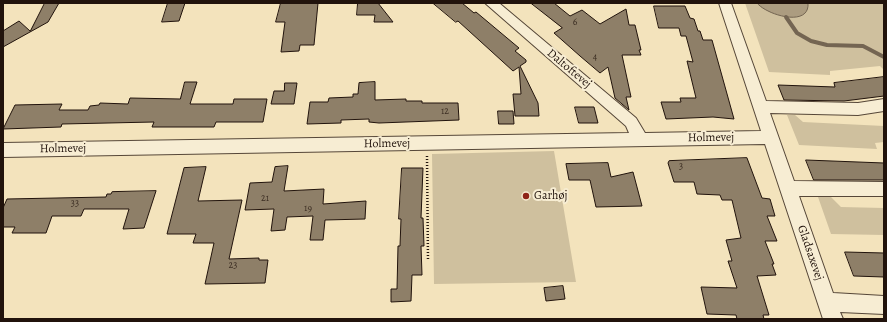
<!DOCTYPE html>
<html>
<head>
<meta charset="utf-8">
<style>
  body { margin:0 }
  #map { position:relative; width:887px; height:322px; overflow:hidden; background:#f3e3bc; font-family:Alegreya,serif }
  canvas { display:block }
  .frame { position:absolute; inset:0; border:4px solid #21130c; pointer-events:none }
</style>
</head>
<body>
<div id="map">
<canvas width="887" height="322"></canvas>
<div class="frame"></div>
</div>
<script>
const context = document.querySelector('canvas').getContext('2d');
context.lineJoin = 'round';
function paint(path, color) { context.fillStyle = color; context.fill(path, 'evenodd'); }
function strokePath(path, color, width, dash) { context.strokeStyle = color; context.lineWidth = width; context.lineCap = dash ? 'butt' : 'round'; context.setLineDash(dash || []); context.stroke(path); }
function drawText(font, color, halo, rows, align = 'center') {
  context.font = font + ' Alegreya,serif'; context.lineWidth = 4; context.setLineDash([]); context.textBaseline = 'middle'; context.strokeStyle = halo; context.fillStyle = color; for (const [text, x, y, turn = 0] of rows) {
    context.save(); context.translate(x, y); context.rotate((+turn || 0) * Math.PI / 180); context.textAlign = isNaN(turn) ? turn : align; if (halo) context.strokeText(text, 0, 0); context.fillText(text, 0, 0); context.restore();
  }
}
paint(new Path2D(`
  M745,3H884V70L880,66L830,71V75L769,72Z
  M787,115H795L803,122L884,126V142L875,143L877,149L799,145Z
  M554,151L576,282L434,284L432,154Z
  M818,197H831L841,207L884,208V235L831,234Z`), '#cfc09e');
const water = new Path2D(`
  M757,3H808C810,28 766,15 757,3Z`);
paint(water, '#ac9c80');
strokePath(water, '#746552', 1);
strokePath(new Path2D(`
  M786,17L797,33L811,41L827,45L863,46L884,57`), '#746552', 4);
const building = new Path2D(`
  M45,3H59L48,22L3,47V31L19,21L30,31Z
  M168,3H185L179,21L162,22Z
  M281,3H318L314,45H300L299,51L281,52L285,22H276Z
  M358,3H378L393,22H374L375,15H357Z
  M433,3H462L474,13L476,12L519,48L515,51L526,60V62L520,66L538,103L539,116H515L513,94H521L519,67L513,71L458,21L456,22Z
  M531,3H554L570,16L582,10L600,24L626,9L629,25H635L641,50H639L641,55H622L631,97H626L629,110L615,98L608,67L600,73L580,56L554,33L562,28Z
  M654,6H685L690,18L694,19L698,31H700L703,40H712L734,119L713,117L666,119L661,102H681L680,98H696L687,61L693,62L686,36H681L679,28H659Z
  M884,77V96L844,101L784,100L778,85L835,87L834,83Z
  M185,82H197L190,104H233L234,99H267L263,122H216L214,127H152L154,122L62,124L61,127L3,129L15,105L62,104L59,110H88L90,106L99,105L100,103L128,104L130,98L180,99Z
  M375,82V100L406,99V101H422V103H458L459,120L379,123L369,122V119L341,120V123L307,124L310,102H328L329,98L353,97V94H358L359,83Z
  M285,83H297L294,104H271L274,91H284Z
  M575,107H594L598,123H579Z
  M498,111H513L514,124H499Z
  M747,158L762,198L770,199L775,216H767L777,241H765L774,264H772L776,275L757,276L769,315H763L764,319H737L736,315L707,314L701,287L737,288L728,261H732L726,240L741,238L732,200H722L720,195L697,194L694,182H674L668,163L669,161Z
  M806,160L884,163V180H814Z
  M608,163L611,177L633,172L642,206L596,207L590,180H569L566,164Z
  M288,166L284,191L324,189L323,204L366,201L365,219L325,220L323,240H310L313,216L287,217L285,230L271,231L274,209L245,210L250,183L272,182L275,167Z
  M206,167L198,201L242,200L229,259L259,258V260H268L265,283L205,284L214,243H193L196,234H167L184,168Z
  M402,168H423L421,218H423L424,246H421L422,275H412L411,301L391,302V289H397L398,246H400L401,219H399Z
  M156,191L144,228L123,229L129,209H84L81,216H52L46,233H12L15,227H3V208L7,199L106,197L107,194H111L112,192Z
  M845,252L884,253V277L854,276Z
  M563,286L565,299L546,301L544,288Z`);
paint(building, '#8e7f68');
strokePath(building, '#21130c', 1);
const minor = new Path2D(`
  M485,3H499L636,118L645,133L761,131L719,3H731L766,101L858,103L884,99V111L858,115L770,113L794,181L884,182V196H799L833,293L884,296V314L840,312L843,319H823L765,144L3,157V143L629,133L626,126Z`);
strokePath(minor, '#564738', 2);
strokePath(new Path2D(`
  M427,156L428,261`), '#21130c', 2.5, [1, 2]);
paint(minor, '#f7edd3');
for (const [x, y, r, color] of [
  [526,196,4,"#8f2418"]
]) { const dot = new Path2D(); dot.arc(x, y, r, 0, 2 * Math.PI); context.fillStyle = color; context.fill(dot); strokePath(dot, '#f7edd3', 1.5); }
drawText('10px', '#3c2e23', null, [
  ["6",575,23],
  ["4",595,58],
  ["12",445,112],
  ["3",681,167],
  ["21",265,199],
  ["33",75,204],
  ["19",308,209],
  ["23",233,266]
]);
drawText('12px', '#21130c', '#f7edd3', [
  ["Daltoftevej",569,69,40],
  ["Holmevej",711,138,-1],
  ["Holmevej",387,144,-1],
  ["Holmevej",63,149,-1],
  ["Gladsaxevej",810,253,71]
]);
drawText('12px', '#21130c', '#f7edd3', [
  ["Garhøj",534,196]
], 'left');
</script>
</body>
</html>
